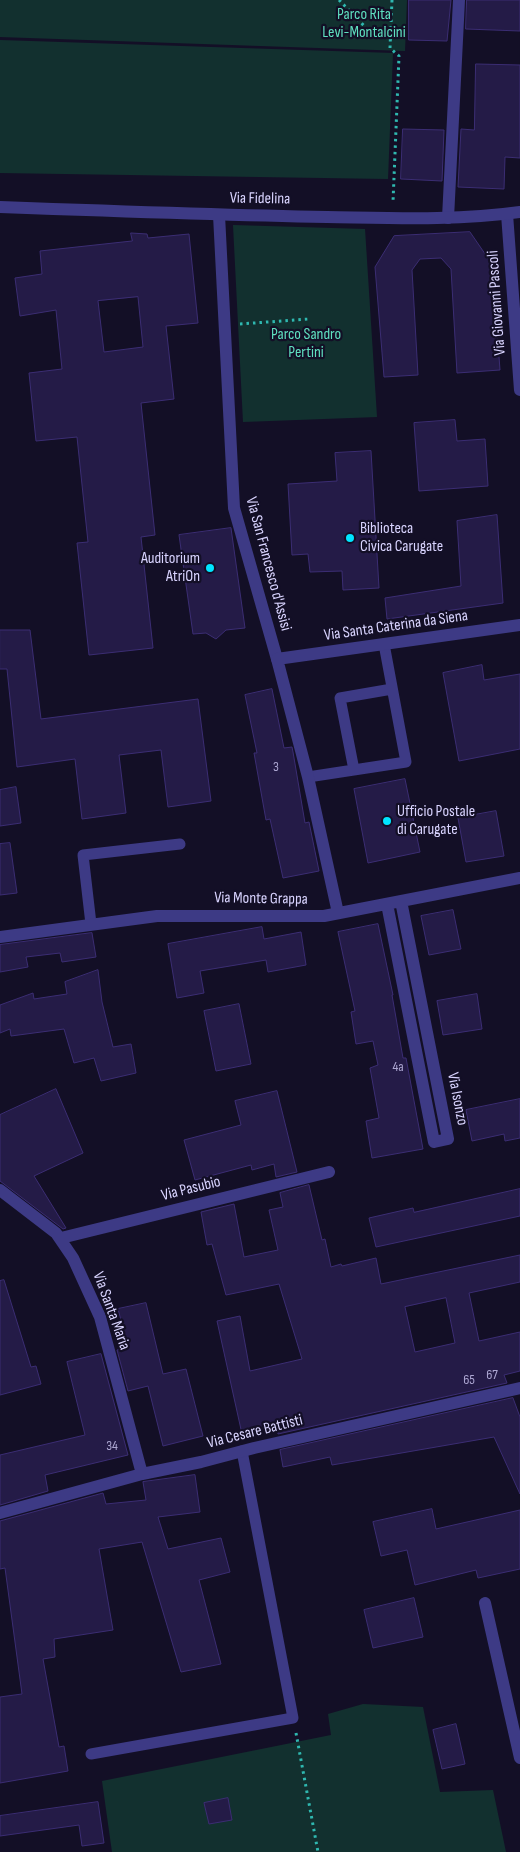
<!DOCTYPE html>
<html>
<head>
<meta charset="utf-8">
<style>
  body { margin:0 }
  canvas { display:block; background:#130f26 }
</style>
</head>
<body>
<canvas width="520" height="1852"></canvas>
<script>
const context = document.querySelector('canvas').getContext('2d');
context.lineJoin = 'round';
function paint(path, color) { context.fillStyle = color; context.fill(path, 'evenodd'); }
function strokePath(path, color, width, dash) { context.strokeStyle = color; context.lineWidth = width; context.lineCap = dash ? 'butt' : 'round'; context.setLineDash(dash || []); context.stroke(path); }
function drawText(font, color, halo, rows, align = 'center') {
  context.font = font + ' "Sofia Sans Condensed",sans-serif'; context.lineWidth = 4.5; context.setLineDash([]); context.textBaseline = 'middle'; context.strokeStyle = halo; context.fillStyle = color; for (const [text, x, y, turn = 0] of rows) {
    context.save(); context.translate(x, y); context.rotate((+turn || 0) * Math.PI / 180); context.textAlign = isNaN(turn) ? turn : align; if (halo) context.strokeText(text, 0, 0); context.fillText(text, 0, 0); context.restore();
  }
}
paint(new Path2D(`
  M0,0H407L405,51L0,37Z
  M0,40L393,53L388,179L0,173Z
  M233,225L365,229L377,417L243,422Z
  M363,1704L423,1707L440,1792L493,1790L506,1852H112L102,1781L331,1735L328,1714Z`), '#12302f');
const building = new Path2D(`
  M409,0H451L447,41L409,40Z
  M467,0H520V31L466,29Z
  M476,64L520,65V158L505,157L504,189L458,187L461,129L474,130Z
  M403,129L444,130L442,181L401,179Z
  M470,232L492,264L500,370L457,373L451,269L441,258L420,259L412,270L418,375L384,377L375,267L394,236Z
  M131,233L147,234L148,238L189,234L198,323L166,326L174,399L141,403L155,535L141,537L153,648L89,655L77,543L88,542L77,437L36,441L29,373L62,369L56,310L20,316L15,278L42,274L40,251L132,241ZM138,297L143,347L104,352L98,301Z
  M455,420L457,441L485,439L488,486L419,491L414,423Z
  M371,451L379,588L343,590L342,571L310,572L308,554L292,555L288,484L337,481L335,453Z
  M497,515L503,603L387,619L385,598L461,586L457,521Z
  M231,528L245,628L226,630L216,639L206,633L193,634L179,535Z
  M0,630H30L41,719L198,699L211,801L168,807L161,750L119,755L126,813L82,819L75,759L17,767L7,669H0Z
  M482,665L484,680L520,674V749L459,761L443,673Z
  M272,689L284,748L292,747L293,752L305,823L309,822L319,871L283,878L270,819L266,820L254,753H257L245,695Z
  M405,779L420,852L368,863L354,789Z
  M16,787L21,823L0,826V790Z
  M496,811L504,856L466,862L458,818Z
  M10,843L17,893L0,895V844Z
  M453,910L461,949L429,955L421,916Z
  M378,924L393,995H392L403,1058H406L423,1149L372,1158L366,1121L379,1118L370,1068L378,1065L373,1041L356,1044L351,1012L355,1011L338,932Z
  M262,927L264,939L301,932L306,965L268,972L266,960L200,971L204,993L177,998L168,944Z
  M92,933L96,957L62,962L60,953L26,957L28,967L0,972V945Z
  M98,970L102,1002L113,1047L131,1044L136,1073L101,1081L94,1058L74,1063L64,1029L11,1036L10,1029L0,1033V1005L33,993L34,999L67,994L65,982Z
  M477,994L482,1029L443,1035L437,1001Z
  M239,1004L251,1064L216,1071L204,1011Z
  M56,1089L83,1153L34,1176L66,1228L63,1229L0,1181V1115Z
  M277,1091L297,1172L276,1177L274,1164L252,1170L251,1165L195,1180L184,1140L241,1125L235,1101Z
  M520,1099V1138L505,1141L504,1134L472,1141L466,1110Z
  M309,1185L322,1240L325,1239L331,1267L341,1264L342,1266L376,1258L381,1284L520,1255V1282L469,1293L479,1341L520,1332V1371L504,1375L507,1383L278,1434L277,1426L242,1434L217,1321L240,1316L250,1371L302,1359L279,1284L226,1295L212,1244L207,1245L201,1212L234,1204L244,1257L278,1250L269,1210L283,1207L280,1193ZM446,1298L455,1343L415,1352L405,1307Z
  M520,1189V1216L376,1247L369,1218L413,1208L414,1212Z
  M4,1280L31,1367L36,1366L41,1384L0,1395V1281Z
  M146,1303L163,1374L186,1369L203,1436L163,1446L148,1386L128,1391L117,1350L128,1347L118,1309Z
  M101,1354L128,1455L45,1475L48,1491L0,1505V1455L85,1435L67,1362Z
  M513,1398L520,1417V1494L494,1437L332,1465L330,1457L283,1467L280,1450Z
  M195,1475L200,1512L158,1517L168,1549L221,1538L230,1572L199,1580L221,1664L181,1672L142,1542L99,1549L113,1630L54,1639L55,1657L43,1659L59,1747L64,1746L68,1771L0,1783V1697L22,1694L5,1568L0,1569V1521L103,1493L106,1504L146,1500L143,1482Z
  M432,1509L436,1529L520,1510V1569L478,1578L476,1570L415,1585L407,1550L381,1556L373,1522Z
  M414,1598L423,1637L373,1648L364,1610Z
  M456,1724L465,1764L442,1769L433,1730Z
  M228,1798L232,1820L209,1824L204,1803Z
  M98,1802L104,1843L82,1846L79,1825L0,1836V1816Z`);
paint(building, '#241b47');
strokePath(building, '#3b2d73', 1);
strokePath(new Path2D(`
  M339,0L373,35L391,37
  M392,0L390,48L399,56L393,202
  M240,324L309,319
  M296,1733L318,1852`), '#2fb8b0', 3, [2.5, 4]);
strokePath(new Path2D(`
  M354,770L340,698L392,689
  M308,777L406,762L384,644
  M91,924L83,855L180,844
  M91,1754L293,1718L242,1451`), '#3d3a85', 11);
strokePath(new Path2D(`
  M219,215L234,508L277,659`), '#3d3a85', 12);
strokePath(new Path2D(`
  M507,214L520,390
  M448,218L459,0
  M387,904L434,1142L448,1139L401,901
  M338,913L308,777L277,659L520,625
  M0,937L157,916H324L520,878
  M0,1190L56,1233L73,1258L100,1317L142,1474
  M61,1238L329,1172
  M0,1513L142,1474L201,1462L254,1448L520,1388
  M485,1603L520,1758`), '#3d3a85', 12);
strokePath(new Path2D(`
  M0,207C109,211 218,215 327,217C391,218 456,221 520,212`), '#3d3a85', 12);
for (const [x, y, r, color] of [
  [350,538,5,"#00e5ff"],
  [210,568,5,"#00e5ff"],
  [387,821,5,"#00e5ff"]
]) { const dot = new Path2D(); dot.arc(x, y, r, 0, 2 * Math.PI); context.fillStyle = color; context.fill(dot); strokePath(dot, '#130f26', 2); }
drawText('14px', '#aca6d1', null, [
  ["3",276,767],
  ["4a",398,1067],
  ["67",492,1375],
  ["65",469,1380],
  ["34",112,1446]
]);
drawText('16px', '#5fe0c0', '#130f26', [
  ["Parco Rita",364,15],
  ["Levi-Montalcini",364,33],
  ["Parco Sandro",306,335],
  ["Pertini",306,353]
]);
drawText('16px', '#d9d4ff', '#130f26', [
  ["Via Fidelina",260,199,1],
  ["Via Giovanni Pascoli",497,303,-94],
  ["Via San Francesco d'Assisi",268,564,75],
  ["Via Santa Caterina da Siena",396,626,-8],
  ["Via Monte Grappa",261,899,1],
  ["Via Isonzo",457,1099,79],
  ["Via Pasubio",191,1189,-14],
  ["Via Santa Maria",111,1311,70],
  ["Via Cesare Battisti",255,1432,-14]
]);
drawText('16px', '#d9d4ff', '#130f26', [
  ["Biblioteca",360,529],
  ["Civica Carugate",360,547],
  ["Auditorium",200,559,"right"],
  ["AtriOn",200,577,"right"],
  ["Ufficio Postale",397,812],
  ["di Carugate",397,830]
], 'left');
</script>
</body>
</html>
